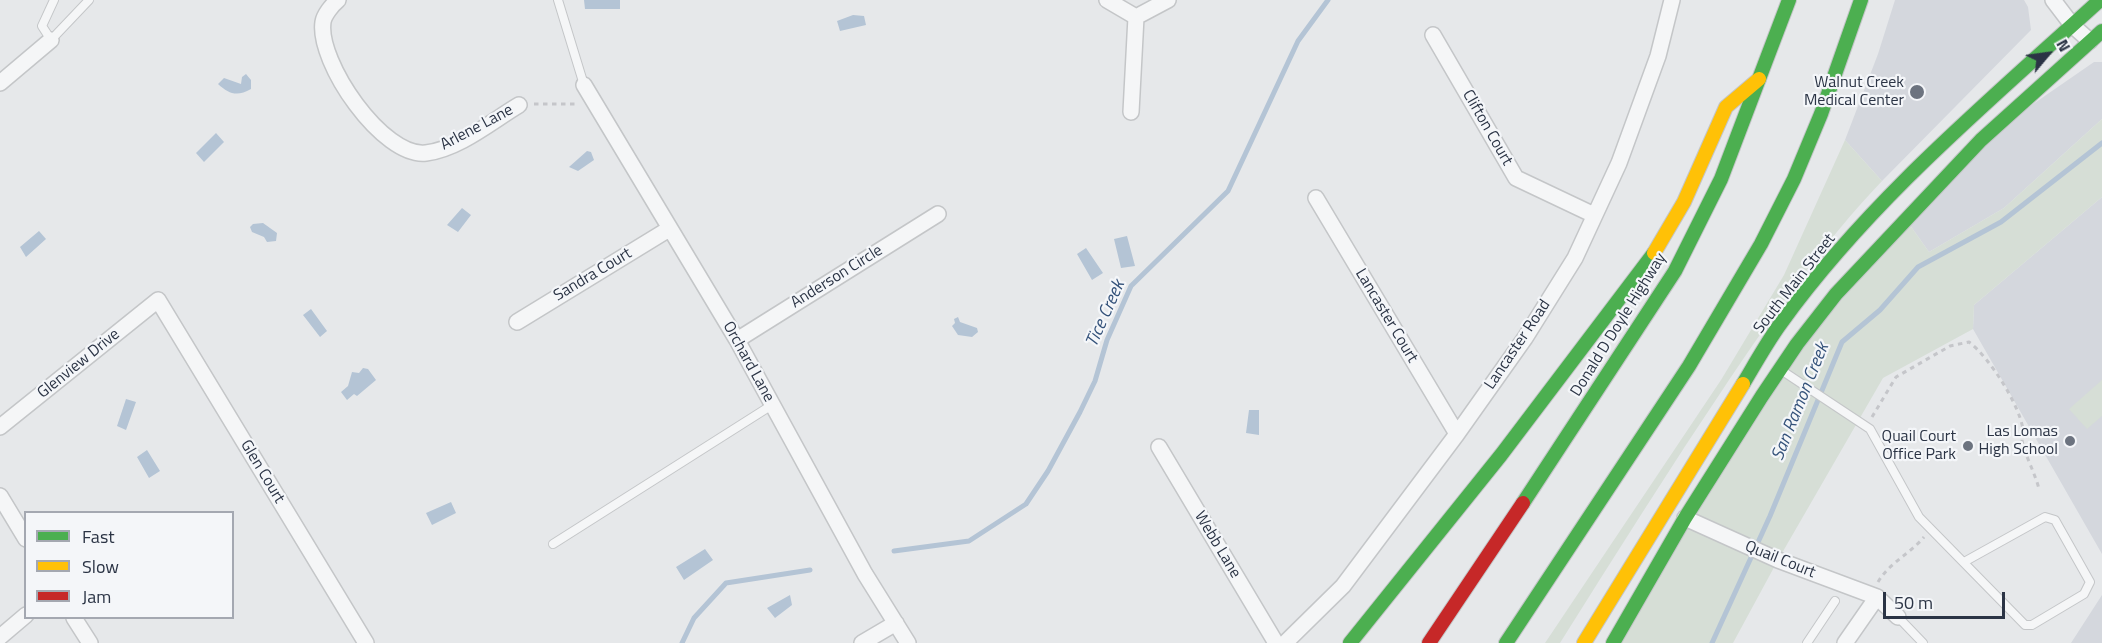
<!DOCTYPE html>
<html>
<head>
<meta charset="utf-8">
<style>
  body { margin:0 }
  #map { position:relative; width:2102px; height:643px; overflow:hidden; background:#e6e8ea; font-family:"Titillium Web",sans-serif }
  canvas { display:block }
  .legend { position:absolute; left:24px; top:511px; width:210px; height:108px; box-sizing:border-box; background:#f4f6f9; border:2px solid #a4a8b1; margin:0; padding:8px 10px; list-style:none; font-size:18px; color:#2b3445 }
  .legend li { display:flex; align-items:center; gap:12px; height:30px }
  .legend b { width:30px; border:2px solid #a4a8b1 }
  .north { position:absolute; left:2018px; top:24px; width:60px; height:60px; -webkit-text-stroke:4px #f4f6f9; paint-order:stroke; rotate:61deg; font-size:16px; font-weight:700; line-height:24px; text-align:center; color:#2b3445 }
  .north::after { content:''; display:block; margin:auto; width:21px; height:27px; background:#2b3445; clip-path:polygon(50% 0,100% 100%,50% 72%,0 100%) }
  .scale { position:absolute; left:1883px; top:592px; width:122px; height:27px; box-sizing:border-box; border:3px solid #2b3445; border-top:0; padding-left:8px; font-size:18px; line-height:21px; white-space:nowrap; color:#2b3445; -webkit-text-stroke:4px #f4f6f9; paint-order:stroke }
</style>
</head>
<body>
<div id="map">
<canvas width="2102" height="643"></canvas>
<ul class="legend">
<li><b style="height:8px;background:#4caf50"></b>Fast</li>
<li><b style="height:8px;background:#ffc107"></b>Slow</li>
<li><b style="height:8px;background:#c62828"></b>Jam</li>
</ul>
<div class="north">N</div>
<div class="scale">50 m</div>
</div>
<script>
const context = document.querySelector('canvas').getContext('2d');
context.lineJoin = 'round';
function paint(path, color) { context.fillStyle = color; context.fill(path, 'evenodd'); }
function strokePath(path, color, width, dash) { context.strokeStyle = color; context.lineWidth = width; context.lineCap = dash ? 'butt' : 'round'; context.setLineDash(dash || []); context.stroke(path); }
function drawText(font, color, halo, rows, align = 'center') {
  context.font = font + ' "Titillium Web",sans-serif'; context.lineWidth = 4.5; context.setLineDash([]); context.textBaseline = 'middle'; context.strokeStyle = halo; context.fillStyle = color; for (const [text, x, y, turn = 0] of rows) {
    context.save(); context.translate(x, y); context.rotate((+turn || 0) * Math.PI / 180); context.textAlign = isNaN(turn) ? turn : align; if (halo) context.strokeText(text, 0, 0); context.fillText(text, 0, 0); context.restore();
  }
}
paint(new Path2D(`
  M1895,0H2024L2028,7L2031,30L1882,181L1845,140L1878,54Z
  M2094,62H2102V119L2004,208L1929,252L1907,221L1981,140Z
  M2102,197V554L1973,329L1974,305Z
  M2102,595V643H2071Z`), '#d4d7dd');
paint(new Path2D(`
  M2102,119V197L1974,305L1973,329L1883,378L1778,560L1733,643H1613L1762,396L1907,221L1929,252L2004,208Z
  M1845,140L1882,181C1823,243 1775,312 1727,383C1670,468 1615,555 1560,643H1545L1721,380L1784,275Z
  M2102,380V416L2087,429L2069,409Z`), '#d6ded6');
paint(new Path2D(`
  M584,0H620V9H585Z
  M853,15L864,16L866,25L840,31L837,21Z
  M246,74L251,80V89C237,97 229,94 218,84L224,78L241,84L242,77Z
  M216,133L224,142L204,162L196,153Z
  M587,151L591,152L594,160L578,171L569,167Z
  M462,208L471,215L458,232L447,225Z
  M263,223L277,233L276,241L267,242L264,237L252,232L250,227L253,224Z
  M39,231L46,239L26,257L20,247Z
  M1127,236L1135,266L1121,268L1114,239Z
  M1086,248L1103,273L1092,280L1077,254Z
  M311,309L327,331L320,337L303,315Z
  M958,317L960,322L977,328L978,332L972,337L958,335L952,326L955,323L954,319Z
  M363,368L368,369L376,380L357,396L354,394L347,400L341,392L348,386L352,372L359,373Z
  M126,399L136,402L126,430L117,426Z
  M1249,410H1259V435L1246,433Z
  M147,450L160,471L149,478L137,457Z
  M451,502L456,513L432,525L426,513Z
  M705,549L713,560L684,580L676,567Z
  M790,595L792,605L775,618L767,608Z`), '#b4c4d5');
strokePath(new Path2D(`
  M894,551L969,541L1026,504L1048,471L1080,412L1095,381L1107,340L1131,286L1228,191L1298,41L1328,0
  M682,643L694,618L726,583L810,570
  M1712,643L1770,516L1842,342L1880,310L1918,267L2001,222L2102,143`), '#b4c4d5', 5);
const lane = new Path2D(`
  M54,0L42,26L51,40L89,0
  M558,0L584,85
  M1781,370L1870,429L1919,517L2025,625H2032L2084,594L2090,582L2055,520L2045,517L1964,562
  M553,544L772,405
  M1898,617L1923,643
  M1807,643L1835,601`);
const street = new Path2D(`
  M338,0C332,5 324,15 323,22C317,62 383,158 426,153C459,149 492,121 519,105
  M1107,0L1136,17
  M2053,0L2072,25L2090,41
  M1136,17L1168,0
  M1433,35L1516,178L1594,215
  M0,83L51,40
  M584,85L737,340L865,574L908,643
  M1131,112L1136,17
  M1316,198L1457,434
  M517,322L669,229
  M737,340L938,214
  M0,427L158,300L366,643
  M1159,447L1276,643
  M0,496L26,539
  M1685,518L1778,560L1877,597
  M74,618L90,643
  M0,637L26,615
  M862,643L896,623
  M1285,643L1343,586L1457,434L1525,338L1575,258L1619,163L1658,56L1672,0
  M1845,643L1877,597L1898,617`);
const fast = new Path2D(`
  M1743,384C1755,364 1767,342 1781,323C1870,200 1989,101 2100,0
  M1523,503L1675,271L1721,179L1789,0
  M1350,643L1501,455L1654,253
  M1506,643L1689,366L1761,244L1794,179L1821,114L1861,0
  M1613,643L1685,518L1762,396L1797,344L1836,294L1981,140L2102,31`);
const slow = new Path2D(`
  M1654,253L1684,202L1726,107L1759,79
  M1584,643L1743,384`);
const jam = new Path2D(`
  M1429,643L1523,503`);
strokePath(lane, '#c4c6c8', 10);
strokePath(street, '#c4c6c8', 18);
strokePath(fast, '#c4c6c8', 16);
strokePath(slow, '#c4c6c8', 16);
strokePath(jam, '#c4c6c8', 16);
strokePath(new Path2D(`
  M534,104H578
  M1872,417L1896,377L1950,346L1969,342C1989,357 2020,405 2023,430C2023,433 2022,437 2022,440C2024,453 2035,473 2039,489
  M1878,582C1890,562 1910,554 1924,537`), '#c5c6ca', 3, [4.5, 4.5]);
strokePath(lane, '#f5f6f7', 8);
strokePath(street, '#f5f6f7', 15);
strokePath(fast, '#4caf50', 14);
strokePath(slow, '#ffc107', 14);
strokePath(jam, '#c62828', 14);
for (const [x, y, r, color] of [
  [1917,92,8,"#6c737f"],
  [2070,441,6,"#6c737f"],
  [1968,446,6,"#6c737f"]
]) { const dot = new Path2D(); dot.arc(x, y, r, 0, 2 * Math.PI); context.fillStyle = color; context.fill(dot); strokePath(dot, '#f4f6f9', 2); }
drawText('16px', '#2b3445', '#f4f6f9', [
  ["Walnut Creek",1904,83],
  ["Medical Center",1904,101],
  ["Las Lomas",2058,432],
  ["High School",2058,450],
  ["Quail Court",1956,437],
  ["Office Park",1956,455]
], 'right');
drawText('16px', '#2b3445', '#f4f6f9', [
  ["Arlene Lane",477,128,-28],
  ["Clifton Court",1487,128,60],
  ["Sandra Court",593,275,-31],
  ["Anderson Circle",837,277,-32],
  ["South Main Street",1795,284,-52],
  ["Lancaster Court",1386,316,59],
  ["Donald D Doyle Highway",1619,325,-58],
  ["Lancaster Road",1518,345,-56],
  ["Orchard Lane",748,362,61],
  ["Glenview Drive",79,364,-39],
  ["Glen Court",262,472,59],
  ["Webb Lane",1217,545,59],
  ["Quail Court",1780,560,22]
]);
drawText('italic 18px', '#34527a', '#f4f6f9', [
  ["Tice Creek",1106,314,-66],
  ["San Ramon Creek",1801,402,-68]
]);
</script>
</body>
</html>
